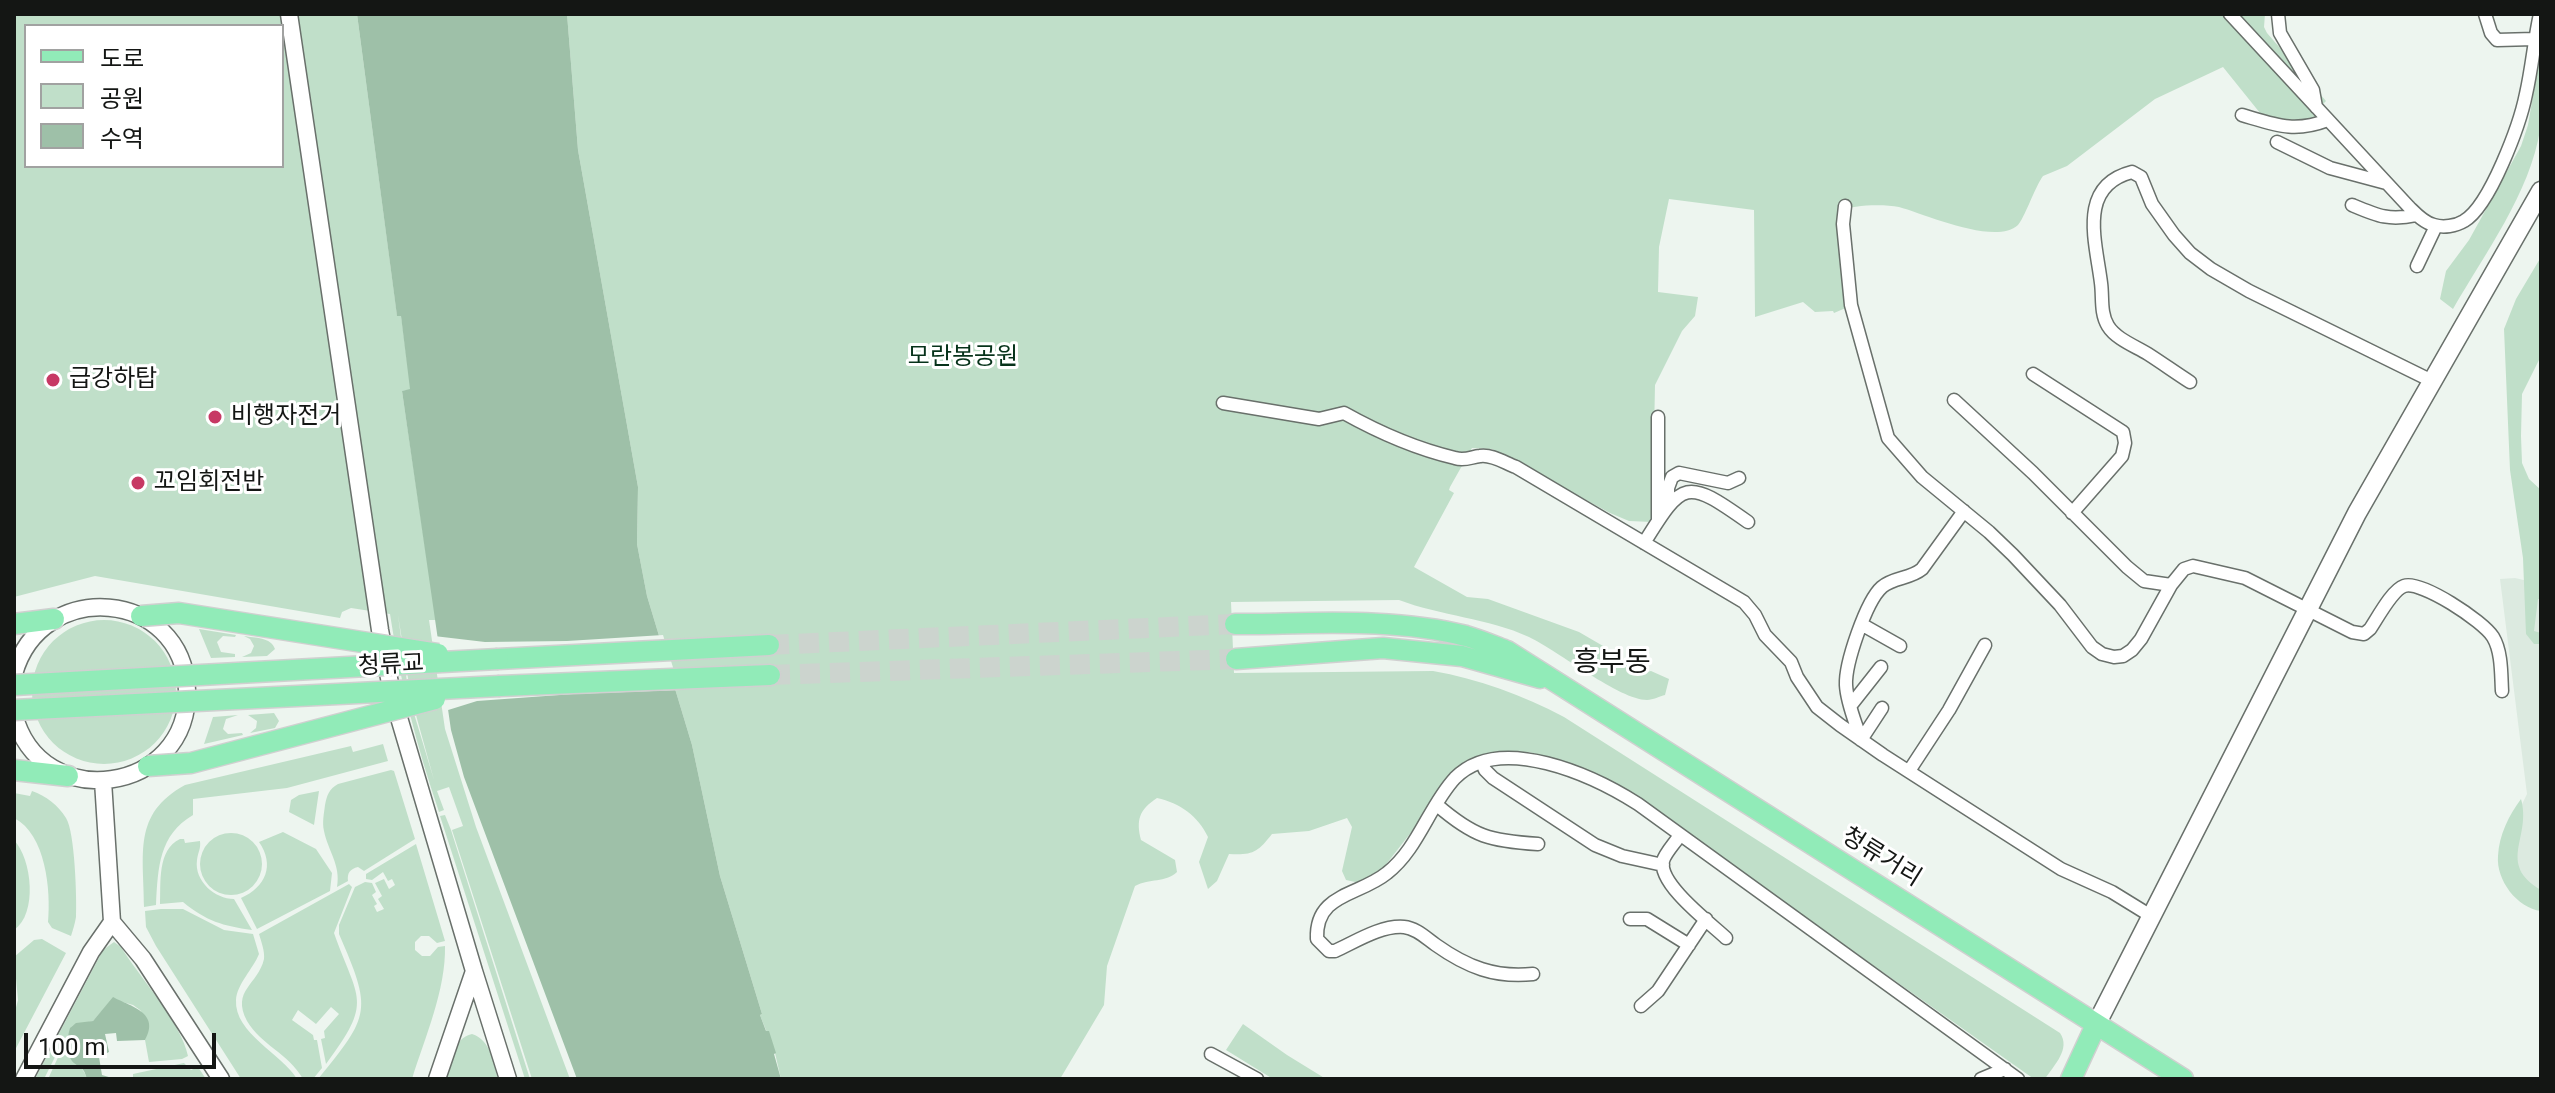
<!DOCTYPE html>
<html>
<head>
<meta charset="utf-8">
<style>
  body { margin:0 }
  #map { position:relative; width:2555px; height:1093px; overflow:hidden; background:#edf5ef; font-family:Roboto,"Noto Sans KR",sans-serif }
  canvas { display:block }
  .frame { position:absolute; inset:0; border:16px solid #141614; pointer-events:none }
  .legend { position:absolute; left:24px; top:24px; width:260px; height:144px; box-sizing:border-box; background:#fff; border:2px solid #a1a2a1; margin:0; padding:10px 14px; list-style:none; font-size:24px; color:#141614 }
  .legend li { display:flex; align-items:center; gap:16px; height:40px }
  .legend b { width:40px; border:2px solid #a1a2a1 }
  .scale { position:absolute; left:24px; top:1033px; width:192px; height:36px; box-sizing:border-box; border:4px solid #141614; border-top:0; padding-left:10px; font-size:24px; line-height:28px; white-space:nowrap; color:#141614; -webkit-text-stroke:6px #fff; paint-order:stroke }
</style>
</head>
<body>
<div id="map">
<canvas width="2555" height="1093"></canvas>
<div class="frame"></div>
<ul class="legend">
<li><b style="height:10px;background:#91ebb8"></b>도로</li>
<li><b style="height:22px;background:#c0dfc9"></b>공원</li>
<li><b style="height:22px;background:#9ec0a8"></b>수역</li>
</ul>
<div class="scale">100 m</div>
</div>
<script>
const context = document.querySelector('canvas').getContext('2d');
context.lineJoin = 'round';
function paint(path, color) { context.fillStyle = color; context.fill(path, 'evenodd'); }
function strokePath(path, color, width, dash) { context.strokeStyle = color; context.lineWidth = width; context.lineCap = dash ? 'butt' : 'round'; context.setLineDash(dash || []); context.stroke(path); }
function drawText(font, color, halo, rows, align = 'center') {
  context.font = font + ' Roboto,"Noto Sans KR",sans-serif'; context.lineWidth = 6; context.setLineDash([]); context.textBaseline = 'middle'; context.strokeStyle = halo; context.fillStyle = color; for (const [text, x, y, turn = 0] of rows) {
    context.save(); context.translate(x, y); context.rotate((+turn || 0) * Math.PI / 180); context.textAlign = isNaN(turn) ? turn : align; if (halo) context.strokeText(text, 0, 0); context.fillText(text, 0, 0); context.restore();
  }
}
paint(new Path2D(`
  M2515,578L2541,584V904L2503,843L2527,794L2500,579Z`), '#dceae0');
paint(new Path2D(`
  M14,14H357L397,315H401L411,390L402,391L436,620H429L445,729L476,827L570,1079H532L452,830L463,826L449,787L437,791L444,810L439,812C417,747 400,682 390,614L351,608L342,612L340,618L95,576L14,597ZM26,26H282V166H26ZM398,615L411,697L434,780L409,697Z
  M567,14H2265L2264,27L2267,33L2326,101L2315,112L2318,120L2314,124L2264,118L2223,67L2155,99L2067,166L2043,176C2035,187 2024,219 2018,225C1995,246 1925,214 1899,207C1882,204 1853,205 1838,211L1848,307L1834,313L1833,311L1815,312L1803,302L1755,317L1754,210L1669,199L1659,247L1658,292L1698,297L1695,316L1682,331L1655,385L1653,485L1655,505L1652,522L1629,521L1610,513L1492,449L1472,448L1450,487L1449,490L1454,493L1414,567L1467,597L1488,599L1579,632L1622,657L1621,660L1638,674L1651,671L1669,679L1665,695C1660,696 1653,700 1647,700C1620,700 1558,651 1529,637C1488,618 1441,616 1399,600L1231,602L1234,673L1433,671C1478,679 1523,695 1564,717L2060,1033C2071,1049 2054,1065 2045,1079H2034L1618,785L1602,776L1530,752L1480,757L1467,762L1450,778L1428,804L1416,826L1384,867L1360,883L1346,880L1342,871L1352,827L1347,818L1309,831L1272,834C1257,853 1253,855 1229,854L1217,881L1208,889L1199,862L1208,837C1198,816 1180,803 1157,798C1139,810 1136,820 1141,840L1175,860L1177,872C1165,883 1150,878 1135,886L1107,966L1104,1005L1060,1079H781L775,1053L760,1015L762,1014L720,876L692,745L647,596L637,544L638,487L578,150Z
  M2541,49C2541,75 2543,104 2540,130C2530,193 2484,255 2453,309L2440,299L2446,271L2469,240L2521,146L2528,125Z
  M2541,257V356L2522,394L2521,436L2522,463L2529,479L2541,490V599H2538L2534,631L2541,633V644H2534L2526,634L2523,558L2510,470L2504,329L2516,299Z
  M32 692a72 72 0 1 1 144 0a72 72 0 1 1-144 0Z
  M199,629L236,635L235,637L223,636L217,642L221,652L235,654V657L211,658Z
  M244,636C255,638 271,637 275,649L267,656L242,657L251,653L254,646L250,639Z
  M274,713L279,721L275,728L250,733L256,728L257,721L248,715Z
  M238,715L226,719L223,729L228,734L242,733L243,735L204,744L213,717Z
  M383,744L388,761L287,788L193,799V815C159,835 158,867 156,905L144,907C144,854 132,814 185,785L351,746L353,752Z
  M391,770L394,771L415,839L364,871L358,867C350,869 347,873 348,881L337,887C341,865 328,851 324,831C322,822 324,814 325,805C327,795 329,789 338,784Z
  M32,791C46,796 58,805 66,818C75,832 77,899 76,917C75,923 73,930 71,936L52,928L48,922C51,891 46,834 14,818V793L30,796Z
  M319,791L314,825L289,812L291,800L299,795Z
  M2521,799C2532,838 2496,863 2541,890V911C2517,908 2496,880 2498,856C2499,835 2509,815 2521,799Z
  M445,815L451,830L530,1079H525L440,816Z
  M283,832L316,849L332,873L330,891L257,929L241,898C266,887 275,865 259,842Z
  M200 864a31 31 0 1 1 62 0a31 31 0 1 1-62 0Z
  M180,839H184L185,843L200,841C201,849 198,852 197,860C194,881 215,899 234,899L252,930C223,926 206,921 183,902L160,904C161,883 157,850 180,839Z
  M14,840C32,859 38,914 14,930Z
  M416,844L445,941L437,943L429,936H421L415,942V950L422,956H430L438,947L445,946C446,990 425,1037 412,1079H318C371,1015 372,1010 339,934V925L355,887L365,882L372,883L376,892L372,895L377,904L374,906L377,912L384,909L378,899L382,896L375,883L384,879L389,889L395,885L392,879L388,881L383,872L372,880L366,879V874Z
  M349,884L352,887L334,933C358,1001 374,1000 326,1064L321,1039L325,1038L324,1031L339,1014L331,1007L316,1024L298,1010L292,1020L313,1035L314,1040H317L322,1068L313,1079H303C288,1053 261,1045 247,1021C231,990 258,985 264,959C265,951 261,941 259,934Z
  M161,909H183L224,930L253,934L259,954C253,969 237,984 236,1000C234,1033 282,1054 297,1079H241L156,946L146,927L145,911Z
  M42,939L66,953L14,1052V1015L18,1000L14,957L34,940Z
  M114,942L121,947C140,978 181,1022 188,1056L182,1059L149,1062L145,1040L148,1023L140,1010L133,1005L119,1001L108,1004L93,1021L72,1026L68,1038V1049H59L44,1079H35L103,950Z
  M1243,1024L1287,1055L1326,1079H1273L1226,1050Z
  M472,1034C491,1040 493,1062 498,1079H444C450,1063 453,1038 472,1034Z
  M68,1052C73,1064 84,1066 87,1079H48L60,1053Z
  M184,1063L191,1070L198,1067L206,1079H133V1074Z`), '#c0dfc9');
paint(new Path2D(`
  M357,14H567L578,150L638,487L637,544L647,596L692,745L720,876L762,1014L760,1015L766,1031H769L776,1053L774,1054L781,1079H577L464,777L451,730L402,391L410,389L401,316H397Z
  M113,997C129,1006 161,1012 145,1040L117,1041L116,1033L105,1034L109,1052L99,1057L102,1075L112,1078L87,1079C84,1068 82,1069 74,1063C65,1055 67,1038 70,1028L76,1023L93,1021Z`), '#9ec0a8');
paint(new Path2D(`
  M663,635L680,690L573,694L477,701L445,711L434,636L485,642L567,641Z`), '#edf5ef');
strokePath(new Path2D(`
  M769,645L1235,624
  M770,675L1236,659`), '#ccd4ce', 20, [20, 10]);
const minor = new Path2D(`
  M2230,14L2409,207C2416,214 2424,223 2434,225C2443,228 2456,226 2464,221C2490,206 2520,124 2526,94C2532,68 2534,41 2540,14
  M2278,14L2280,33L2313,90L2316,107
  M2485,14L2491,33L2497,40L2534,39
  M2242,115C2276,125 2294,133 2328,120
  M2277,142L2330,168L2386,183
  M2352,205C2378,216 2389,221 2417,215
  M1845,206L1843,224L1851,305L1888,438L1922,477L1989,532L2013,555L2060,605L2092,647L2102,654L2114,657L2123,656L2132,650L2141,639L2171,585L2184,569L2193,566L2245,578L2352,632L2364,634L2370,629C2377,619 2392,590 2404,586C2421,580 2483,621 2493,637C2502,652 2501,674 2502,691
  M2417,266L2436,226
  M2033,374L2123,432L2125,443L2122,456L2072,513
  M2190,382C2176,373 2162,363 2148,354C2135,346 2116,339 2108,326C2100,313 2103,297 2101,283C2096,242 2077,186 2132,172L2141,177L2152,204L2174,235L2190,253L2211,269L2249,291L2432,381
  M1954,400L2033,473L2127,567L2144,581L2171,585
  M1223,403L1319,419L1344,413C1378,432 1417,449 1455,458C1465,461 1471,457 1480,456C1492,454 1505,463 1516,467L1744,602L1755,615L1765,635L1791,662L1797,677L1817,707L1840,725L1883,755L2061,869L2112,892L2151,916
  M1668,504V488L1672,477L1679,473L1728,483L1739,478
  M1658,521V417
  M1644,543C1683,480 1686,478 1748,522
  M1861,624L1900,646
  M1851,705L1881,667
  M1861,740C1856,723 1847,704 1846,685C1845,664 1866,601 1882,587C1894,577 1910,579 1922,569L1964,511
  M1861,740L1882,708
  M1482,763L1485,770L1493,778L1595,845L1622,856L1663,865
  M1909,771L1949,710L1985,645
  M1437,805C1474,837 1490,841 1538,844
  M1680,835C1675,843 1665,853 1663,861C1658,884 1710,923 1726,938
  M1630,919H1647L1689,945
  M1533,974C1495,978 1467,967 1436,945C1426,938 1416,928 1404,927C1381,925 1355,942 1335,951H1329L1317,939C1315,893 1359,896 1387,873C1418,849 1429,806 1455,778C1500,732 1594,776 1638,804L2018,1079
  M1641,1006L1658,991L1706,919
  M1211,1054L1257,1079
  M1981,1079L2005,1069`);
const tertiary = new Path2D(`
  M289,14L380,630L392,694L474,971L437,1079
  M14,674C41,577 183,589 187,690C190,794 40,816 14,714
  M112,922L143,959L221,1079
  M474,971L508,1079
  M24,1079L91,952L112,922L103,781`);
const secondary = new Path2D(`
  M2096,1025L2357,513L2541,191`);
const primary = new Path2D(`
  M14,624L54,619
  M1235,624C1310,624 1392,617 1466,636C1480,640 1494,646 1507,651L2183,1079
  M498,659L769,645
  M1236,659L1383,648L1462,656L1540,678
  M500,686L770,675
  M14,770L68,776
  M2071,1079L2096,1025`);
strokePath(minor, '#69706b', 15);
strokePath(tertiary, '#69706b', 19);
strokePath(secondary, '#69706b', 21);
strokePath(primary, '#d0d0d0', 23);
strokePath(minor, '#fff', 12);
strokePath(tertiary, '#fff', 16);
strokePath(secondary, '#fff', 18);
strokePath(primary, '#91ebb8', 20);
const primaryBridge = new Path2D(`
  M141,616L179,613L438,654
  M14,685L498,659
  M14,710L500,686
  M148,766L191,763L435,699`);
strokePath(primaryBridge, '#d0d0d0', 23, []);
strokePath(primaryBridge, '#91ebb8', 20);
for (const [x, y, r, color] of [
  [53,380,8,"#c73964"],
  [215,417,8,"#c73964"],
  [138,483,8,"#c73964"]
]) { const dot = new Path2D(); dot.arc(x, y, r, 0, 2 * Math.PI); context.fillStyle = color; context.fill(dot); strokePath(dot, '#fff', 3); }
drawText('24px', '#06321a', '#fff', [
  ["모란봉공원",963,358]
]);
drawText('24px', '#141614', '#fff', [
  ["급강하탑",69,380],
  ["비행자전거",231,417],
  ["꼬임회전반",154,483]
], 'left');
drawText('24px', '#141614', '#fff', [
  ["청류교",391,666,-3],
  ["청류거리",1881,858,32]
]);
drawText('28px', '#141614', '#fff', [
  ["흥부동",1612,664]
]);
</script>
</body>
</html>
